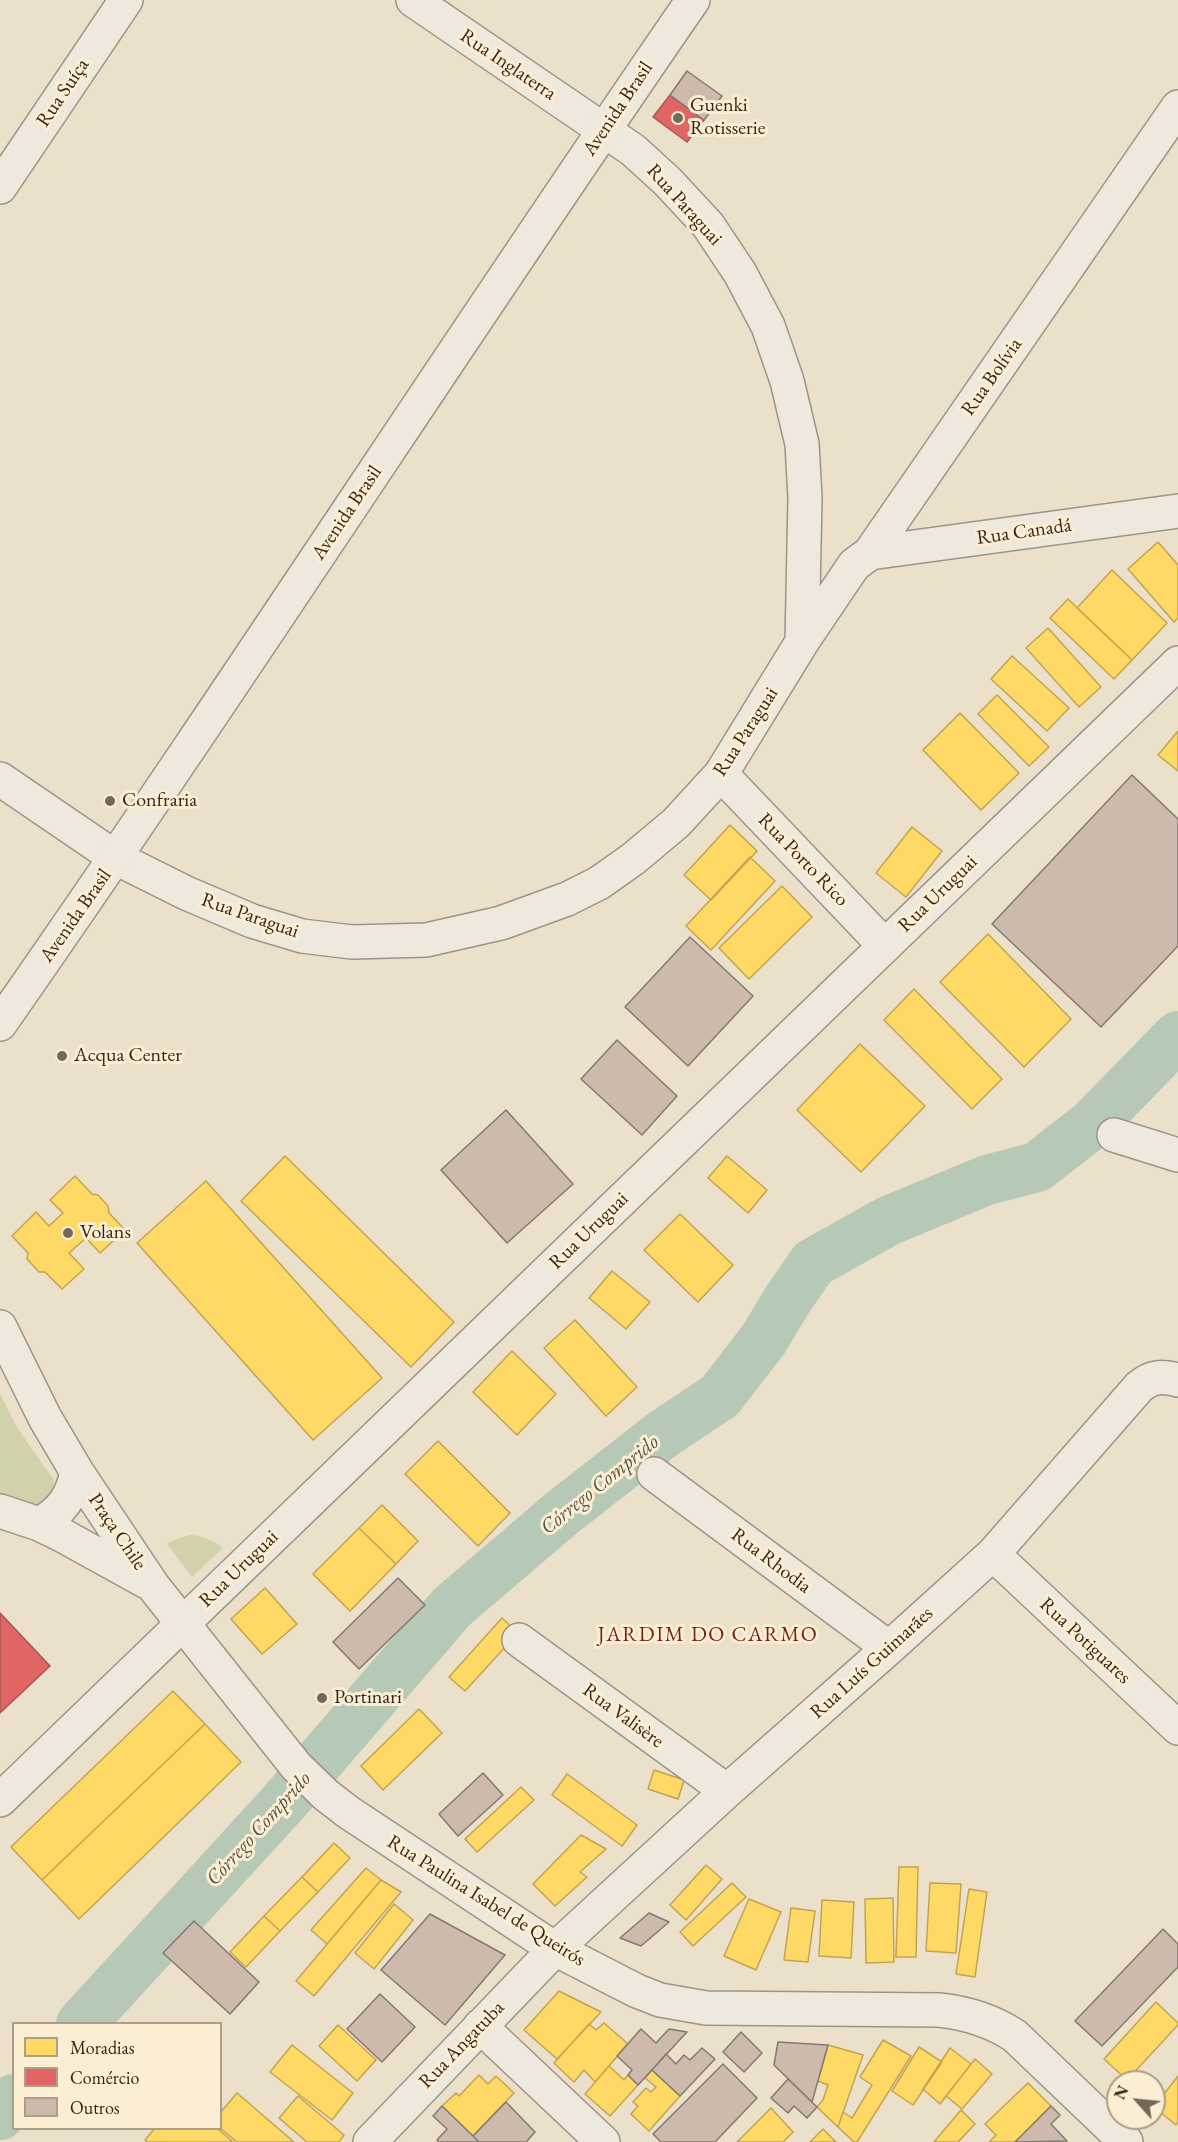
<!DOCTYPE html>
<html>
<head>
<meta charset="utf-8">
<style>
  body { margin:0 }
  #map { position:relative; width:1178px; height:2142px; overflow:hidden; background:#ebe0ca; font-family:"EB Garamond",serif }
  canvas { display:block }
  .legend { position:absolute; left:12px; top:2022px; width:210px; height:108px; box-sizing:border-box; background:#fbeed3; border:2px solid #ad9e89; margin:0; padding:8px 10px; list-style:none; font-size:18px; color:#372619 }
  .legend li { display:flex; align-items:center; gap:12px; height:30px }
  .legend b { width:30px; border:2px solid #ad9e89 }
  .north { position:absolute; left:1106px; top:2070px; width:60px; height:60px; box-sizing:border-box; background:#fbeed3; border:2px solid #ad9e89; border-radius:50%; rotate:297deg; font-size:16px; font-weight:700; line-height:24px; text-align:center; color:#372619 }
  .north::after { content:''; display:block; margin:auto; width:21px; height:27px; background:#766757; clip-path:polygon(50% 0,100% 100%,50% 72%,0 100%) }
</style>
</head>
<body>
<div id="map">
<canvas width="1178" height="2142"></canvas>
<ul class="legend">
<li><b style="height:16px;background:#ffd966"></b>Moradias</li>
<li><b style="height:16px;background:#e06666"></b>Comércio</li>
<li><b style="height:16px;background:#cdbaad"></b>Outros</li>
</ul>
<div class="north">N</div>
</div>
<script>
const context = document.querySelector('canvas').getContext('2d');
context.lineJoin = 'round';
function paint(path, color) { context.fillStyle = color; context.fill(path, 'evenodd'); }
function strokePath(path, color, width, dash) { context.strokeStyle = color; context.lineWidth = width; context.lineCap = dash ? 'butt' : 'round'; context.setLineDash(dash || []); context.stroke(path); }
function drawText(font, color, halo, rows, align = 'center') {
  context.font = font + ' "EB Garamond",serif'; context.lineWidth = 6; context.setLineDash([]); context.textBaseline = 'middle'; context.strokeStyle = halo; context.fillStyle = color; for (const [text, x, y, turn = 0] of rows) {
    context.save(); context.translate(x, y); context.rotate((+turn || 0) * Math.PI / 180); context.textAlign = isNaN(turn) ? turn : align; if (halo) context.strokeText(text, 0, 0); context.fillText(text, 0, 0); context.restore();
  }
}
paint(new Path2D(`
  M0,1394L18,1429L54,1480L53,1495L35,1510L0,1500Z
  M190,1535C204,1536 212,1540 223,1548L192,1577L167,1544L179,1538Z`), '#d1d1ab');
const homes = new Path2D(`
  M1158,542L1178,565V618L1174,622L1128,569Z
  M1112,570L1167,623L1132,660L1077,608Z
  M1068,599L1132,660L1114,679L1050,618Z
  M1048,628L1101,687L1079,707L1026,648Z
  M1012,656L1069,708L1047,731L991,679Z
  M997,695L1049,747L1029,766L978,714Z
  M960,713L1019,773L981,810L923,750Z
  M1178,731V771L1158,755Z
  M730,825L757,851L711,900L684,875Z
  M912,827L942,851L906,897L876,873Z
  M750,857L775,881L711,950L686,926Z
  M782,886L812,917L749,979L719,948Z
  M988,934L1071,1019L1024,1067L940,982Z
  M914,989L1002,1079L972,1109L884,1020Z
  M860,1044L925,1106L861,1172L797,1110Z
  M285,1156L454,1322L411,1367L241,1201Z
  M727,1156L767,1190L748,1213L708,1178Z
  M75,1176L92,1194L98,1195L108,1206L109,1213L125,1230L100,1253L86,1238L69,1253L84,1269L62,1289L45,1272H39L27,1259L28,1253L12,1236L36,1212L49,1226L63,1213L50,1200Z
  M206,1181L382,1378L313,1440L137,1243Z
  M680,1214L733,1265L698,1302L644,1250Z
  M612,1271L650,1302L626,1329L589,1298Z
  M575,1320L637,1387L606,1416L544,1348Z
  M512,1351L556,1394L517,1435L473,1392Z
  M438,1441L510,1513L478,1546L405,1474Z
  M382,1505L418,1541L396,1564L359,1528Z
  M359,1528L396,1564L350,1611L313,1574Z
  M265,1588L297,1624L262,1654L231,1619Z
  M502,1618L518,1633L465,1691L449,1677Z
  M173,1691L205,1724L42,1880L11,1847Z
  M419,1709L442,1733L383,1790L361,1766Z
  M205,1724L241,1762L79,1919L42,1880Z
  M654,1770L684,1780L678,1799L648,1789Z
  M567,1774L637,1825L622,1846L552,1795Z
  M521,1787L534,1800L477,1852L465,1839Z
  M581,1835L606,1849L580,1872L587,1877L555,1906L533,1884Z
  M334,1843L350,1858L318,1892L302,1877Z
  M706,1865L722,1879L686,1920L670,1905Z
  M899,1867H918L916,1957H896Z
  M366,1868L381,1880L327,1944L311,1930Z
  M302,1877L318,1892L280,1931L264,1916Z
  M381,1880L401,1892L314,1996L296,1981Z
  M732,1883L746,1897L693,1946L680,1932Z
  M930,1883L961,1884L956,1953L926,1951Z
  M969,1889L987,1892L975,1977L956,1974Z
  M893,1898L894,1962L866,1963L865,1899Z
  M749,1899L781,1912L756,1970L724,1956Z
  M822,1900L854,1902L851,1958L819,1956Z
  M394,1904L413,1920L374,1969L355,1953Z
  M791,1908L815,1911L808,1962L784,1960Z
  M264,1916L280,1931L246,1967L230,1952Z
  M559,1991L601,2012L557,2059L524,2030Z
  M1156,2002L1178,2023V2025L1127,2080L1104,2059Z
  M604,2023L628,2044L595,2082L584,2070L574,2082L554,2063L589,2024L596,2030Z
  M338,2025L376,2060L357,2081L319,2046Z
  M883,2040L911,2056L857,2142H854L838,2127L843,2112L852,2118L872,2085L860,2077Z
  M292,2045L353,2093L332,2120L270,2072Z
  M828,2045L863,2055L838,2127L817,2107L823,2100L828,2085L818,2081Z
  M919,2047L942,2062L913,2105L892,2091Z
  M950,2048L971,2064L940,2104L923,2089Z
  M975,2059L992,2074L962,2109L946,2096Z
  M609,2066L624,2080L628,2075L638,2085L610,2116L585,2094Z
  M652,2070L680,2096L649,2131L631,2114L638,2106L633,2102L646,2088L651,2092L656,2087L645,2078Z
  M479,2075L488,2084L496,2076L514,2093L473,2136L442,2106L456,2093L459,2096Z
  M1178,2076V2122L1176,2125L1154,2107Z
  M1028,2083L1051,2106L1016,2142H989L996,2135L985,2124Z
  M237,2093L294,2142H237L220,2128V2113Z
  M298,2096L344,2135L339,2142H307L279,2118Z
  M771,2108L793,2132L783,2142H737Z
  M961,2110L975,2124L958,2142H934Z
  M155,2128H217L233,2142H147L145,2140Z
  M823,2129L836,2142H810Z`);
paint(homes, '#ffd966');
strokePath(homes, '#c3a34f', 1.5);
const shops = new Path2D(`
  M670,95L704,120L687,142L653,117Z
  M0,1613L50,1666L0,1713Z`);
paint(shops, '#e06666');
strokePath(shops, '#ad534f', 1.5);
strokePath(new Path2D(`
  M81,2024L284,1802L452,1607L562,1513L663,1434L720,1396L764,1339L788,1299L813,1263L888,1221L987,1180L1037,1167L1092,1124L1178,1036
  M0,2115L14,2099`), '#b5c9b6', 50);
const building = new Path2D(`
  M687,71L722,96L704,120L670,95Z
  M1132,775L1178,819V946L1101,1027L992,924Z
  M690,937L753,996L688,1066L625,1007Z
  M617,1040L677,1096L642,1135L581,1079Z
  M506,1110L573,1184L507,1243L441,1170Z
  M398,1578L425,1605L359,1669L333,1642Z
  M483,1773L503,1795L458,1836L439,1814Z
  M649,1913L669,1922L641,1946L620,1938Z
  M430,1914L505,1955L445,2025L381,1970Z
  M194,1921L259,1982L230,2014L163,1953Z
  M1163,1929L1178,1944V1967L1102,2046L1075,2021Z
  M380,1994L415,2027L382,2062L347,2029Z
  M641,2029L656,2043L669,2029L687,2032L638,2085L628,2075L632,2070L617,2056Z
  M741,2032L762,2053L744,2072L723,2052Z
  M778,2042L828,2045L812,2102L774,2065Z
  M702,2048L715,2059L680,2096L652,2070L666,2054L676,2064L684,2055L690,2060Z
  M723,2064L757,2098L715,2142H661L653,2134Z
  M788,2079L817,2107L807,2118L794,2106L788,2113L771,2098Z
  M506,2102L535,2132L526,2142H479L473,2136Z
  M442,2106L473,2136L479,2142H439L437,2140L447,2129L433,2116Z
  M1051,2106L1060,2115L1051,2124L1067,2141L1015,2142Z`);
paint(building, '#cdbaad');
strokePath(building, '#827a6e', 1.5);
const minor = new Path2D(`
  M0,187L126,0
  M870,553L1178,511
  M802,642L854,565L870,553L1178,107
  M721,774L885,946
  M0,779L116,858L186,893L252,921L302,936L352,942L426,940L501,923L567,899L599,883L633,859L676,823L721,774L802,642L805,498L802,444L787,381L768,326L740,273L708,225L667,181L633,150L413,0
  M1114,1135L1178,1155
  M654,1474L889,1648
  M993,1554L1178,1728
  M519,1640L727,1791
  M0,1800L1178,663
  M480,2026L603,2142
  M370,2142L555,1949L727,1791L889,1648L993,1554L1139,1387C1152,1376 1162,1376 1178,1380`);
const tertiary = new Path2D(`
  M0,1024C236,686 459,339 693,0
  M0,1327L45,1418L77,1472L153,1586L296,1766L326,1795L348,1812L555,1949L637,1991L660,2000L706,2008L939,2010C967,2013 991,2020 1015,2036L1126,2142
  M0,1511L39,1524L60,1534L147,1582
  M39,1524C62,1512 72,1496 77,1472`);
strokePath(minor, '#9c9486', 36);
strokePath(tertiary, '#9c9486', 36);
strokePath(minor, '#eee8dd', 33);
strokePath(tertiary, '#eee8dd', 33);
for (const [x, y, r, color] of [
  [678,118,6,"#766757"],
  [110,801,6,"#766757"],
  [62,1056,6,"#766757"],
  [68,1233,6,"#766757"],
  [322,1698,6,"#766757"]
]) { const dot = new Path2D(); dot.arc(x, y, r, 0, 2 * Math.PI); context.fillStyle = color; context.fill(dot); strokePath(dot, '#fbeed3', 2); }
drawText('20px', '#372619', '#fbeed3', [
  ["Rua Inglaterra",508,65,34],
  ["Rua Suíça",63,93,-56],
  ["Avenida Brasil",618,109,-56],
  ["Rua Paraguai",684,205,48],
  ["Rua Bolívia",992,377,-55],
  ["Avenida Brasil",347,513,-56],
  ["Rua Canadá",1024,532,-8],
  ["Rua Paraguai",746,732,-57],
  ["Rua Porto Rico",803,860,46],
  ["Rua Uruguai",938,894,-44],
  ["Avenida Brasil",76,916,-55],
  ["Rua Paraguai",250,916,19],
  ["Rua Uruguai",589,1231,-44],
  ["Praça Chile",117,1532,56],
  ["Rua Rhodia",771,1561,37],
  ["Rua Uruguai",239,1569,-44],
  ["Rua Potiguares",1085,1641,43],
  ["Rua Luís Guimarães",872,1663,-42],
  ["Rua Valisère",623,1716,36],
  ["Rua Paulina Isabel de Queirós",486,1901,32],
  ["Rua Angatuba",462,2045,-46]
]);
drawText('20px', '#372619', '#fbeed3', [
  ["Guenki",690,106],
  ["Rotisserie",690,129],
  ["Confraria",122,801],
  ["Acqua Center",74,1056],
  ["Volans",80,1233],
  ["Portinari",334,1698]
], 'left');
drawText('italic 21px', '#565445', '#fbeed3', [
  ["Córrego Comprido",600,1485,-39],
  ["Córrego Comprido",259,1829,-48]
]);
context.letterSpacing = '1.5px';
drawText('21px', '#7a1f14', '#fbeed3', [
  ["JARDIM DO CARMO",708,1635]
]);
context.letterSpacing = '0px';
</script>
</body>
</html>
